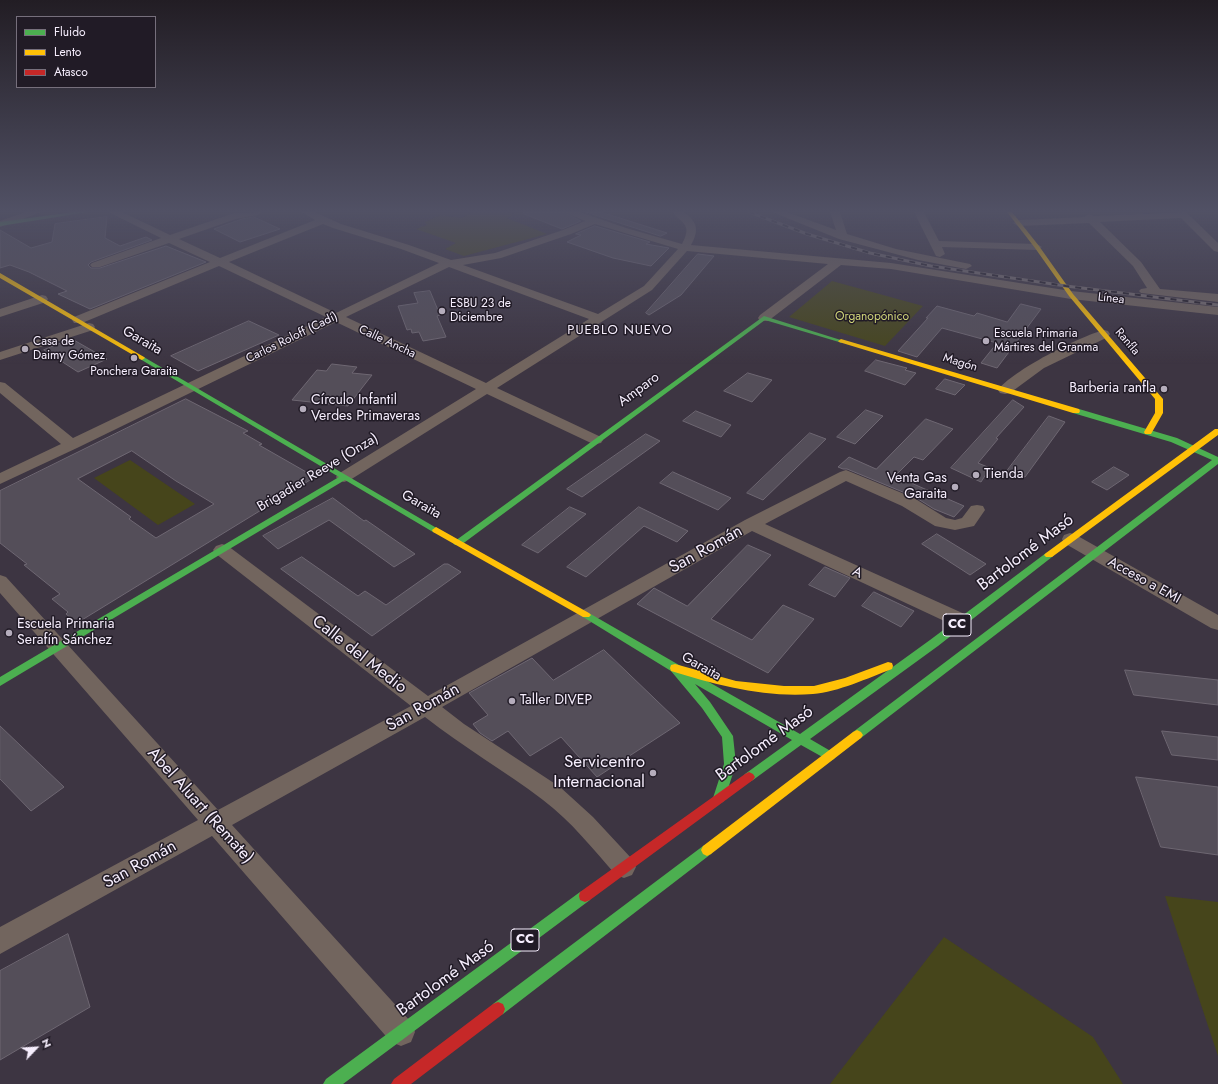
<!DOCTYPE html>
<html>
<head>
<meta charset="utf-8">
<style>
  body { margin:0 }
  #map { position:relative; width:1218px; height:1084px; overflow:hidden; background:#3d3542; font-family:Jost,sans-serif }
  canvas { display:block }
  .legend { position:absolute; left:16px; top:16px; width:140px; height:72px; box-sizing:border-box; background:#211b26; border:1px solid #766f7c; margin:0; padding:5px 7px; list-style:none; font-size:12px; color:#f6eefd }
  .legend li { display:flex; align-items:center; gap:8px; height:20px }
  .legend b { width:20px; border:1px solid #766f7c }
  .north { position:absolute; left:16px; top:1028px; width:40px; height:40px; -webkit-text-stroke:3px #211b26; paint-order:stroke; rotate:65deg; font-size:11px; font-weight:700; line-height:16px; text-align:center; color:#f6eefd }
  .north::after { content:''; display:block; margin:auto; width:14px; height:18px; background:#f6eefd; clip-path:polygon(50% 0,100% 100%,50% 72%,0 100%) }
</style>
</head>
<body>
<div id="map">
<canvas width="1218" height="1084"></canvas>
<ul class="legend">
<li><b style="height:5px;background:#4caf50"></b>Fluido</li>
<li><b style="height:5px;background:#ffc107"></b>Lento</li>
<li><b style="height:5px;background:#c62828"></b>Atasco</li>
</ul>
<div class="north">N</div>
</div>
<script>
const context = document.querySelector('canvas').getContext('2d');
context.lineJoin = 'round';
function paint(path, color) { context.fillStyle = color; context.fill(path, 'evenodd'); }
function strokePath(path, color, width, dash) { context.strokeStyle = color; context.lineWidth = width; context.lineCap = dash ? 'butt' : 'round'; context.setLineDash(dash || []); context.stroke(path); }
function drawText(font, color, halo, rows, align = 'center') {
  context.font = font + ' Jost,sans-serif'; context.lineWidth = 3; context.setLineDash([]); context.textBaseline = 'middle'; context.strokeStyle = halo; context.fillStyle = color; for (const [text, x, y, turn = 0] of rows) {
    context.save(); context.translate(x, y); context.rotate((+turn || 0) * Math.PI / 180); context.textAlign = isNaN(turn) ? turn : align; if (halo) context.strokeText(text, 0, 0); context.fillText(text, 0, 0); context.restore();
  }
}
paint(new Path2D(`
  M473,212H508L514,214L507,218L547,234L464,256L445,249L456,243L416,229L427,225L425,222L440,215L461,218Z
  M832,281L923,306L885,346L789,317Z
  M130,460L195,504L158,525L94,478Z
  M1165,896L1218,902V1056Z
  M944,937L1093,1037L1123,1084H830Z`), '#46451b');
const building = new Path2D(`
  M524,212H563L581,221L562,229L524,214Z
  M586,212H601L667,233L661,236Z
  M107,217L105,238L120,246L146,237L152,240L91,262L88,265L91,268H100L166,246L206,262L90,309L58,294L67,291L29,272L10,265L0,268V230L31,248L52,242L55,224Z
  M254,217L280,229L240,242L214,229L242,219Z
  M595,226L650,242L646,244L669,248L651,266L613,258L567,242L581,235L576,234Z
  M698,254L714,256L681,295L649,315L646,313Z
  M430,291L440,315L437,316L446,337L423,341L419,332L412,333L411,329L407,330L398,306L418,303L414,293Z
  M1021,304L1041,309L997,368L981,363L997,343L942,328L917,357L898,351L928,318H926L937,306L974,316L977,313L1007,322Z
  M249,321L279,335L198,371L171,356Z
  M72,339L107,359L78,372L44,350Z
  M876,360L907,368L905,370L916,373L905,385L865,371Z
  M332,364L357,367L352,373L372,375L348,406L292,400L317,370L326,371Z
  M748,373L772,380L752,402L724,391Z
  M945,379L965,385L955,395L936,389Z
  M186,399L248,431L243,433L262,444L259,445L315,477L77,623L66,614L68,612L52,599L60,594L24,565L27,564L0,543V491ZM132,451L176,481L214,504L156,538L129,519L131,517L78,479Z
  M1013,400L1024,407L996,438L998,439L978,463L990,468L981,482L951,468Z
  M866,410L883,416L855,444L837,437Z
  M696,411L731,425L721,437L683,421Z
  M1049,416L1065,422L1025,477L1007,471Z
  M926,419L953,429L923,460L914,457L895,476L964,506L954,517L934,509L915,497L847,469H843L838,467L849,457L876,469Z
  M810,433L826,439L763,500L747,493Z
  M646,434L660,441L582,497L567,489Z
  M1114,467L1129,475L1107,490L1092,482Z
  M673,472L731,498L718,510L660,483Z
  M333,498L364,521L366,520L415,554L394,567L329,520L278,549L263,536Z
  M570,507L586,514L538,553L522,545Z
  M639,507L688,531L677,542L644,526L586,577L567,567Z
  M937,534L986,564L970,575L922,544Z
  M748,545L771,555L711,619L752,640L783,605L814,619L768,673L637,604L654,588L687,606Z
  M302,557L358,596L365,591L386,605L444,564H448L461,572L372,636L281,569Z
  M825,567L850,578L835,597L809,585Z
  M874,592L914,611L901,627L862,606Z
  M604,650L680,723L597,777L561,737L530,756L508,731L492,741L480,733L473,724L488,715L469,693L532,658L553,680Z
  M1125,670L1218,680V705L1134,695Z
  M0,726L64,787L31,811L0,779Z
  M1162,731L1218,737V760L1172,755Z
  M1136,777L1218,787V855L1161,847Z
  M68,934L90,1007L0,1060V971Z`);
paint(building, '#544e59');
strokePath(building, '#6e6772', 1);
paint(new Path2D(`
  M25,212H42L0,227V221Z
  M108,212H122L170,235L234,213L263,212L258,215L236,219L179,239L220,258L315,220L301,212H315L341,224L409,245L451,260L495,253L563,230L585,221L564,212H580L626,228L682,244C692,225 684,225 672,212H684C698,222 699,231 691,245L891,263L1071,291L1218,307V315L1071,299L891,269L841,265L768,321H760L758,318L760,315L828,264L687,251L652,290L497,388L601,437L603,440L601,443L596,444L591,443L487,394L350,480L344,482L338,480L336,477L338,474L476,389L336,322L77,448L0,484V473L61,444L0,393V382L5,383L73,438L326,317L219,266L82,323H74L72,320L74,317L210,262L169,243L100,267H92L90,265L92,263L161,238ZM323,224L333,228L401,249L439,263L336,313L229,262ZM595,224L678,249L644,286L598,314L463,265L501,258L571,234ZM449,267L589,319L486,383L346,317Z
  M772,212H787L836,230L830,212H840L847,234L896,249L970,264L972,266L966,269L918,260L839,239Z
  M914,212H924L939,241L1037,244L1042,247L1037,250L942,247L945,254L940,257L936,256Z
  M1186,212L1218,243V252L1214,251L1181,218L1100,222L1141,262L1160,289L1218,294V302L1141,293L1139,291L1141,289L1147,288L1133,266L1089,223L1018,226L1013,223L1018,220L1084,217L1089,214L1094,216Z
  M42,295L46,296L48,299L46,302L0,317V309Z
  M89,323L93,324L95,327L93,330L0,360V352Z
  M1104,330L1108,331L1110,334L1108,337L1044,368L1010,393L1005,394L1000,393L998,390C1012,371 1080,336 1104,330Z
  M846,470L914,498L946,518L955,520L962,518L971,506L977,505L983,506L985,510L974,526L955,530L935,526L902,506L846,481L765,524L969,616L971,621L969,626L962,628L955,626L752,531L442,707L464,724L560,787L593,817L632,859L636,867L632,875L624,878L616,875C593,849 571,821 543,800C505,771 463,747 425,717L232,825L411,1022L415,1032L411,1042L401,1046L391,1042L212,836L0,954V927L198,820L0,593V575L6,577L218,810L411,706L216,554L213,550L216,546L222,544L228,546L428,696L745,520L840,472Z
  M1070,533L1076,535L1218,615V630L1211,628L1064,543L1062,539L1064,535Z`), '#72655e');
paint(new Path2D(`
  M72,212H89L0,226V222Z
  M764,316L844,341L841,343L839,342L765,320L461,545H455L453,543L455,541Z
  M142,356L440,530L436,533L433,532L345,480L0,686V677L339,477L140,359L139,358Z
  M1073,409H1079L1177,438L1218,457V464L861,738L857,740L853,738L851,735L853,732L1212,460L1171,442L1073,413Z
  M1049,552L1052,553L1054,555L1052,557L938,646L810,739L834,753L836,756L834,759L830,761L826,759L801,745L753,780L749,782L745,780L743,777L745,774L792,740L695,684L710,702L733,736L736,764L725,798L723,802L719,803L715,802L713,798L724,764L722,737L702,708L671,671L583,617L581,615L583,613H589L679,665L800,734L930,640L1046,553Z
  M707,844L711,846L713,850L711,854L503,1014L498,1016L493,1014L491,1009L493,1004L703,846Z
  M585,890L590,892L591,896L590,900L343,1084H323L326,1079L580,892Z`), '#4caf50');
paint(new Path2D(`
  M1007,212H1012L1039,246L1073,294L1163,399V413L1151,434H1145L1144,432L1155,413V399L1069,296L1035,248Z
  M0,273L144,357L145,358L142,360L140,359L0,278Z
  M841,339L1079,409L1080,411L1079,413H1073L839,342L838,341Z
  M1215,429H1218V435L1052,557H1046L1044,555L1046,553Z
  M436,527L589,613L591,615L589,617H583L433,532L432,530Z
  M888,662L892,663L893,666L892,669C868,678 838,692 813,694C765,698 717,685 671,671L670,668L671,665L675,664L736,681L784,686H814L845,678Z
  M857,730L861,732L863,735L861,738L711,854L707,856L703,854L701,850L703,846L853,732Z`), '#ffc107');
paint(new Path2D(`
  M749,772L753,774L755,777L753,780L590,900L585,902L580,900L579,896L580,892L745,774Z
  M498,1002L503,1004L505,1009L503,1014L411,1084H391L394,1079L493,1004Z`), '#c62828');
const rail = new Path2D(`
  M749,212L807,234L870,253L931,266L1066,286L1218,305`);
strokePath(rail, '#756c6f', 3);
strokePath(rail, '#211b26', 2, [6]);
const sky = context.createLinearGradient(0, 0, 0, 364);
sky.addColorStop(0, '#221d24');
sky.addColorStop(0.58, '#515165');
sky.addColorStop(1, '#51516500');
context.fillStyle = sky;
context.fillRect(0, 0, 1218, 364);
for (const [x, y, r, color] of [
  [442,311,4,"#b5adbc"],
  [986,341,4,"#b5adbc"],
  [25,349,4,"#b5adbc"],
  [134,358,4,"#b5adbc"],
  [1164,389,4,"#b5adbc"],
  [303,409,4,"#b5adbc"],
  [976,475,4,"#b5adbc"],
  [955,487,4,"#b5adbc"],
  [9,633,4,"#b5adbc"],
  [512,701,4,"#b5adbc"],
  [653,773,4,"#b5adbc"]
]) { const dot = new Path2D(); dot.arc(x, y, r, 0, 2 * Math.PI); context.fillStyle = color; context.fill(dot); strokePath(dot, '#211b26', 1.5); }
drawText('12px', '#f6eefd', '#211b26', [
  ["Línea",1111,299,6],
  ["Carlos Roloff (Cadí)",292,338,-26],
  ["Calle Ancha",387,342,25],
  ["Ranfla",1127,342,49],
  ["Magón",960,363,17]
]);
drawText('12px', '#f6eefd', '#211b26', [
  ["ESBU 23 de",450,304],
  ["Diciembre",450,318],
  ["Escuela Primaria",994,334],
  ["Mártires del Granma",994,348],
  ["Casa de",33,342],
  ["Daimy Gómez",33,356],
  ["Ponchera Garaita",134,372,"center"]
], 'left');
drawText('12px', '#cfd478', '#211b26', [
  ["Organopónico",872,317]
]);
context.letterSpacing = '1px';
drawText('13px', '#f6eefd', '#211b26', [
  ["PUEBLO NUEVO",620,331]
]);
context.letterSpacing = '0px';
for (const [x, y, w] of [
  [957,625,28],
  [525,940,28]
]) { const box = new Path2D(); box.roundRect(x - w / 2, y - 11, w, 22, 3); context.fillStyle = '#211b26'; context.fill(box); strokePath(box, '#f6eefd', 1); }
drawText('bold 13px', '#f6eefd', null, [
  ["CC",957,625],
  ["CC",525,940]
]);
drawText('14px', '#f6eefd', '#211b26', [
  ["Garaita",142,341,30],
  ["Amparo",639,390,-36],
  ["Brigadier Reeve (Onza)",318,473,-31],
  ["Garaita",421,505,30],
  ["A",857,573,24],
  ["Acceso a EMI",1144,581,29],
  ["Garaita",701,667,29]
]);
drawText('14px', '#f6eefd', '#211b26', [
  ["Barberia ranfla",1156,389,"right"],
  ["Círculo Infantil",311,401],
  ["Verdes Primaveras",311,417],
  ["Tienda",984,475],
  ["Venta Gas",947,479,"right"],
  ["Garaita",947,495,"right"],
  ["Escuela Primaria",17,625],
  ["Serafín Sánchez",17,641],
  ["Taller DIVEP",520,701]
], 'left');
drawText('17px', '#f6eefd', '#211b26', [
  ["San Román",706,550,-29],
  ["Bartolomé Masó",1026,553,-37],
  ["Calle del Medio",359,655,38],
  ["San Román",423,708,-29],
  ["Bartolomé Masó",765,744,-36],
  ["Abel Aluart (Remate)",200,806,48],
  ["San Román",140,865,-29],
  ["Bartolomé Masó",446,979,-36]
]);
drawText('17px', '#f6eefd', '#211b26', [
  ["Servicentro",645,763],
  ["Internacional",645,783]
], 'right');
</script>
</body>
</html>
